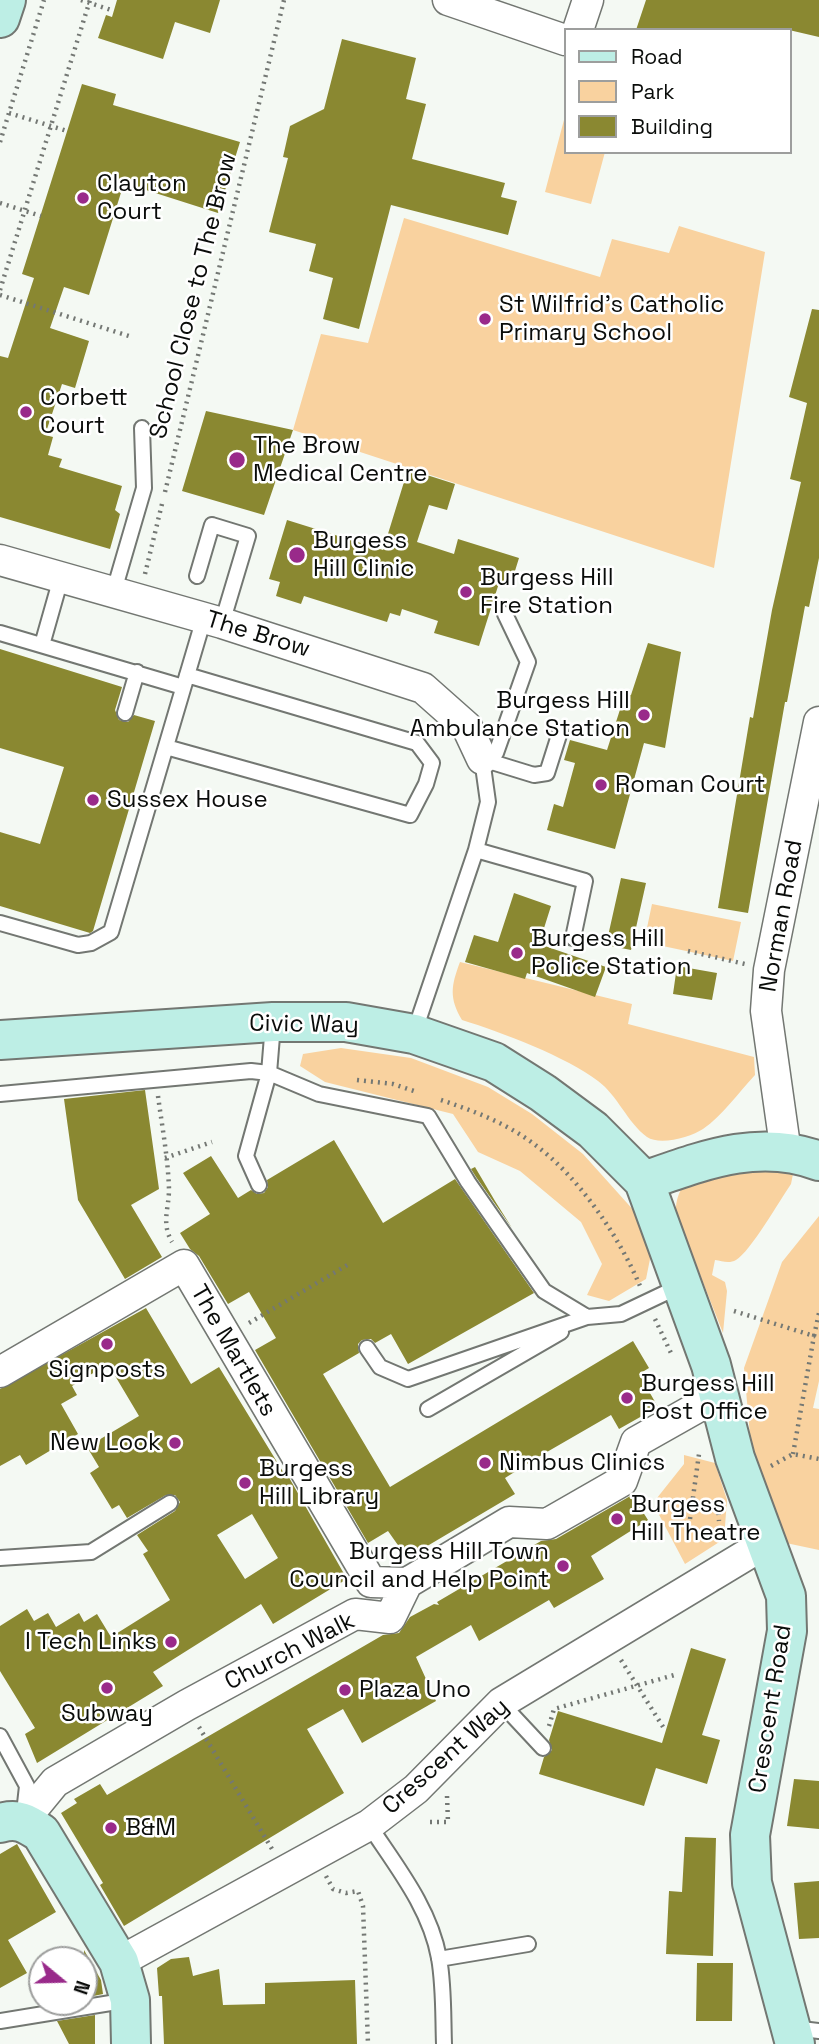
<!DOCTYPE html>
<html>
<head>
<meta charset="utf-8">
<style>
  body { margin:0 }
  #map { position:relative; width:819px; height:2044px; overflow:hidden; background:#f4f9f3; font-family:"Space Grotesk",sans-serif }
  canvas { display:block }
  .legend { position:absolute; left:564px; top:28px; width:228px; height:126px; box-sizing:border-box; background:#fff; border:2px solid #9d9e9d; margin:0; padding:9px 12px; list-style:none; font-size:21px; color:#0a0c0a }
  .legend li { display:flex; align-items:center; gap:14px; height:35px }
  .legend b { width:35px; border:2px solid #9d9e9d }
  .north { position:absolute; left:28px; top:1946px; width:70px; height:70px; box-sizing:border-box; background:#fff; border:2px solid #9d9e9d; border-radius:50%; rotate:109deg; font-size:19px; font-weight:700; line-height:28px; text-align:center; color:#0a0c0a }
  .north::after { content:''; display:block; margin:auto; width:24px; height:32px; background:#992a8a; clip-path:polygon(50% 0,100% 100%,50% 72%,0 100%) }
</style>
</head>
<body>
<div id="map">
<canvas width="819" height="2044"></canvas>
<ul class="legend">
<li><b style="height:9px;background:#bdeee5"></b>Road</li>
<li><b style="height:19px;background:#f9d29f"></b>Park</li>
<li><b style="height:19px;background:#8a8831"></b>Building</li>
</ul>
<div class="north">N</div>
</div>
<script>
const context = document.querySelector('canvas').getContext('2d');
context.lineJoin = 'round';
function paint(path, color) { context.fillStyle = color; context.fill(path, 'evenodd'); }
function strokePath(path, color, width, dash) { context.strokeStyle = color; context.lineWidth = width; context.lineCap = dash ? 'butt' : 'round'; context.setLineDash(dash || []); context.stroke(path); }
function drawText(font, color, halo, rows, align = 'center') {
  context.font = font + ' "Space Grotesk",sans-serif'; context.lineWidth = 5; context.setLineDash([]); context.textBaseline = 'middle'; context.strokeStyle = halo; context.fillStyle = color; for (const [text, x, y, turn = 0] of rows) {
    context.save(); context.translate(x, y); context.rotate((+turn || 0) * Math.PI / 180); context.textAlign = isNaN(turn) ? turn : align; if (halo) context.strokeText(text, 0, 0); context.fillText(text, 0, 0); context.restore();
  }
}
paint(new Path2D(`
  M565,116V152H605L591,204L545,192Z
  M404,218L600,277L612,239L669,253L679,226L765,252L714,568L293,430L321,334L368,343Z
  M652,904L741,922L733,961L644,942Z
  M460,962L632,1004L628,1024L754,1057L755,1075C739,1092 722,1116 703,1129C691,1137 660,1146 647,1137C627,1122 618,1096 598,1081C567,1057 501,1032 462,1020C449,998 451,986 460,962Z
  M341,1048L411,1058L488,1087L532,1114L583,1154L636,1213L651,1254L646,1279L609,1301L587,1295L602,1264L581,1222L520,1171L478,1152L453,1114L325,1082L300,1066L303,1054Z
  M790,1168L793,1174L791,1184C780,1200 750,1252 736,1260C729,1264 722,1261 715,1260L712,1275L725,1282L727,1291L723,1333L676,1214C674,1155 749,1168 790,1168Z
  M819,1216V1381L813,1408L819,1409V1550L786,1543L752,1458L744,1368L782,1262Z
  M684,1455L715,1463L727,1500L724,1539L685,1564L656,1509L661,1505L657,1498L684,1464Z`), '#f9d29f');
paint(new Path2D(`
  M117,0H220L210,33L175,22L163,59L98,38L106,15L112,17Z
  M646,0H819V37L789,30H636Z
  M342,39L416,58L406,99L426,104L412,159L505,183L501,197L517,201L508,235L391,205L359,329L323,319L333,278L309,271L316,244L269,232L288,158L283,157L290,126L324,109Z
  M82,84L116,94L113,105L240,142L218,213L124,183L89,295L64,287L50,328L89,341L75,388L62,384L45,435L53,437L48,455L62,459L59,467L122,486L115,510L120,514L110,549L0,517V356L8,358L34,278L22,274Z
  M812,309L819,310V558L809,607L805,606L787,702H785L748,913L718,908L750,717L753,718L772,610L801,482L790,479L807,403L789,397Z
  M206,411L293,430L264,515L182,491Z
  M408,469L455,484L447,510L429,505L417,542L454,554L458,539L519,558L510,587L499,583L479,646L434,633L438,621L402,609L400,616L390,613L387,622L304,596L301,604L276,596L280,582L269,579L287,520L383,550Z
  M648,643L681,652L665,748L644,743L615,849L547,830L554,804L563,807L575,763L564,760L570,740L607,750L625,694L631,695Z
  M0,649L122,687L115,710L119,720L128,722L134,715L155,721L93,931L90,933L0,906V832L40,844L64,767L0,748Z
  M621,878L646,883L631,950L606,945Z
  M514,893L551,906L539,944L606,967L595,997L527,973L525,979L465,962L474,935L498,942Z
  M677,966L717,973L712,1000L673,994Z
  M145,1090L159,1189L131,1205L162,1257L125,1279L78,1200L64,1099Z
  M334,1140L383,1223L455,1179L534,1293L408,1364L391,1334L375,1343L371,1339L362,1340L358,1344L359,1353L323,1374L390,1487L633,1341L649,1368L639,1374L658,1407L619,1429L611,1415L540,1456L505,1478L515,1494L407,1558L388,1531L368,1543L255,1350L276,1338L249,1292L228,1304L199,1256L190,1249L180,1233L210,1214L183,1173L211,1156L238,1198L251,1190L257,1194L264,1193L268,1187L267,1180Z
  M475,1167L495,1201L512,1228L476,1177L471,1169Z
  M146,1308L191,1384L219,1367L285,1475L287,1474L347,1579L273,1624L261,1604L153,1672L163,1686L37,1763L25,1734L35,1728L0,1671V1626L27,1609L34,1621L48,1613L56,1627L79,1613L84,1622L97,1614L111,1637L170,1600L143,1554L148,1551L137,1535L175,1511L180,1502L175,1495H166L127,1518L119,1505L112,1509L90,1473L99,1467L87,1447L139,1416L108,1364L72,1386L77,1395L61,1404L78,1434L26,1465L20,1455L0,1466V1389ZM252,1514L278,1558L245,1579L217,1535Z
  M632,1495L648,1520L591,1556L604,1579L554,1608L549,1600L479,1641L471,1625L416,1657L436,1701L362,1743L343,1709L307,1729L344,1793L124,1926L100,1885L103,1883L61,1813L77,1803L74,1799L100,1784L107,1795L383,1635L399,1633L410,1617L434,1604L439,1605L437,1602L541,1541L556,1539Z
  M691,1648L726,1659L702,1735L720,1740L707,1784L656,1768L644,1806L539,1774L544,1757L552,1750L549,1740L558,1711L662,1743Z
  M794,1779L819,1781V1829L787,1826Z
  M685,1837L716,1838L713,1956L666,1954L669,1891L682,1892Z
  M17,1844L56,1912L8,1940L27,1973L0,1988V1854Z
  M819,1881V1938L799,1939L794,1883Z
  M84,1950L101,1980L103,1994L84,1998Z
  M189,1957L193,1976L219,1969L223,2005L265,2004V1983L355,1980L357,2044H164L162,1996H159L157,1968L171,1959Z
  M697,1963H733L732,2021H696Z
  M95,2015V2044H69L57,2021Z`), '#8a8831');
const lane = new Path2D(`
  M197,576L212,525L248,536L222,623
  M113,594L144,488L142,428
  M0,633L183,687
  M42,645L61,578
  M125,713L137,672
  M166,747L410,815L426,784L432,763L417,743L187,675
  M482,759L534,775L547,773L560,732
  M476,850L585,881L573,938
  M0,923L78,945L91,943L111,932L204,618
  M414,1033L476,850L488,802L482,759L496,753L528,662L505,614
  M0,1094L251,1071L269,1073L319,1094L428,1116L468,1182L544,1291L587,1317L621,1314L680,1286
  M259,1185L246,1156L269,1073L273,1024
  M367,1348L380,1367L408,1379L587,1317
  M428,1409L561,1332
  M0,1558L91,1552L170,1503
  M501,1703L543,1748
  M0,1736L27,1786L24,1813
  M369,1825C396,1866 430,1908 439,1958C444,1986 443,2016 444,2044
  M439,1959L528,1944
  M0,2021L129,2000
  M793,2028L819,2031`);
const street = new Path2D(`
  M448,0L565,40
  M578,30L588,0
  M0,560L222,623L423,688L467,727L482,759
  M786,1153L766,1011L769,970L819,722
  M0,1372L184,1265L371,1582L407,1583
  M23,1821L55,1782L187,1705L355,1614L390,1618L407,1583L509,1522L547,1524L622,1481L636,1442L721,1394
  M119,1962L369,1825L416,1789L501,1703L766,1543`);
const secondary = new Path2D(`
  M0,18L6,0
  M0,1040L273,1022H346L414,1034L494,1062L543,1093L593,1130L644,1181L711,1365L735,1458L786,1596L787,1631L750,1835L752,1883L795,2044
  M644,1181C702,1161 758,1138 819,1161
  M0,1823C18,1818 26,1823 41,1833L119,1962L130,2000L131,2044`);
strokePath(lane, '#737772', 18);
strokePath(street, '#737772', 33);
strokePath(secondary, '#737772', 42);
strokePath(new Path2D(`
  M81,0L114,11
  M9,113L67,131
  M0,142L44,0
  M0,203L41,216
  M0,290L90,0
  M0,295L129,336
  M165,492L284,0
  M145,574L162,504
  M688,951L745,964
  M357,1080L393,1084L417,1092
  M158,1096C162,1126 168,1158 169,1189C169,1209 161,1223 172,1242
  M441,1100C474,1111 506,1123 534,1144C578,1176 619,1236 640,1286
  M165,1158L212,1142
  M734,1311L814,1336L819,1313
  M655,1319L671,1353
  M249,1323L349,1264
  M793,1454L814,1336L819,1337
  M771,1466L793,1454L819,1459
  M718,1506L719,1521
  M690,1519L699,1454
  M621,1660L665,1730
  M549,1726L554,1709L678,1674
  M199,1727L272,1849
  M430,1822H448L447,1796
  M326,1876L333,1889L346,1893L358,1891L363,1906L368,2044`), '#747874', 4.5, [2, 5]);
strokePath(lane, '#fff', 14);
strokePath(street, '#fff', 30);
strokePath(secondary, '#bdeee5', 38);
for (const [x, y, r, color] of [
  [83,198,7,"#992a8a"],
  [485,319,7,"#992a8a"],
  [26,412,7,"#992a8a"],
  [237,460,9,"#992a8a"],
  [297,555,9,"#992a8a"],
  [466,592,7,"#992a8a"],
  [644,715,7,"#992a8a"],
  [601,785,7,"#992a8a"],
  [93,800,7,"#992a8a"],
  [517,953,7,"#992a8a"],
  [107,1344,7,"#992a8a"],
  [627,1398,7,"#992a8a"],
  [175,1443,7,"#992a8a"],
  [485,1463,7,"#992a8a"],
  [245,1483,7,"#992a8a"],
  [617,1519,7,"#992a8a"],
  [563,1566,7,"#992a8a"],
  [171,1642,7,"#992a8a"],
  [107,1688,7,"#992a8a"],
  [345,1690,7,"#992a8a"],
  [111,1828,7,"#992a8a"]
]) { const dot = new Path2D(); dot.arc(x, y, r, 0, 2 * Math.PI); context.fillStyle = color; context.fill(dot); strokePath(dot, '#fff', 2.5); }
drawText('24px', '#0a0c0a', '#fff', [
  ["Clayton",97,184],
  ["Court",97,212],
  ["St Wilfrid's Catholic",499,305],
  ["Primary School",499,333],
  ["Corbett",40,398],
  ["Court",40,426],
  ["The Brow",253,446],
  ["Medical Centre",253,474],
  ["Burgess",313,541],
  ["Hill Clinic",313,569],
  ["Burgess Hill",480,578],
  ["Fire Station",480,606],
  ["Burgess Hill",630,701,"right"],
  ["Ambulance Station",630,729,"right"],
  ["Roman Court",615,785],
  ["Sussex House",107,800],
  ["Burgess Hill",531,939],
  ["Police Station",531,967],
  ["Signposts",107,1370,"center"],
  ["Burgess Hill",641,1384],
  ["Post Office",641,1412],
  ["New Look",161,1443,"right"],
  ["Nimbus Clinics",499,1463],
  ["Burgess",259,1469],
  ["Hill Library",259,1497],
  ["Burgess",631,1505],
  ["Hill Theatre",631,1533],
  ["Burgess Hill Town",549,1552,"right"],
  ["Council and Help Point",549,1580,"right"],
  ["I Tech Links",157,1642,"right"],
  ["Plaza Uno",359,1690],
  ["Subway",107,1714,"center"],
  ["B&M",125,1828]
], 'left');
drawText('24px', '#0a0c0a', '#fff', [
  ["School Close to The Brow",194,296,-76],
  ["The Brow",258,635,17],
  ["Norman Road",782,916,-80],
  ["Civic Way",304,1025,1],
  ["The Martlets",233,1351,60],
  ["Church Walk",290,1652,-27],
  ["Crescent Road",771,1709,-81],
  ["Crescent Way",446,1757,-42]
]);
</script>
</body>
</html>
